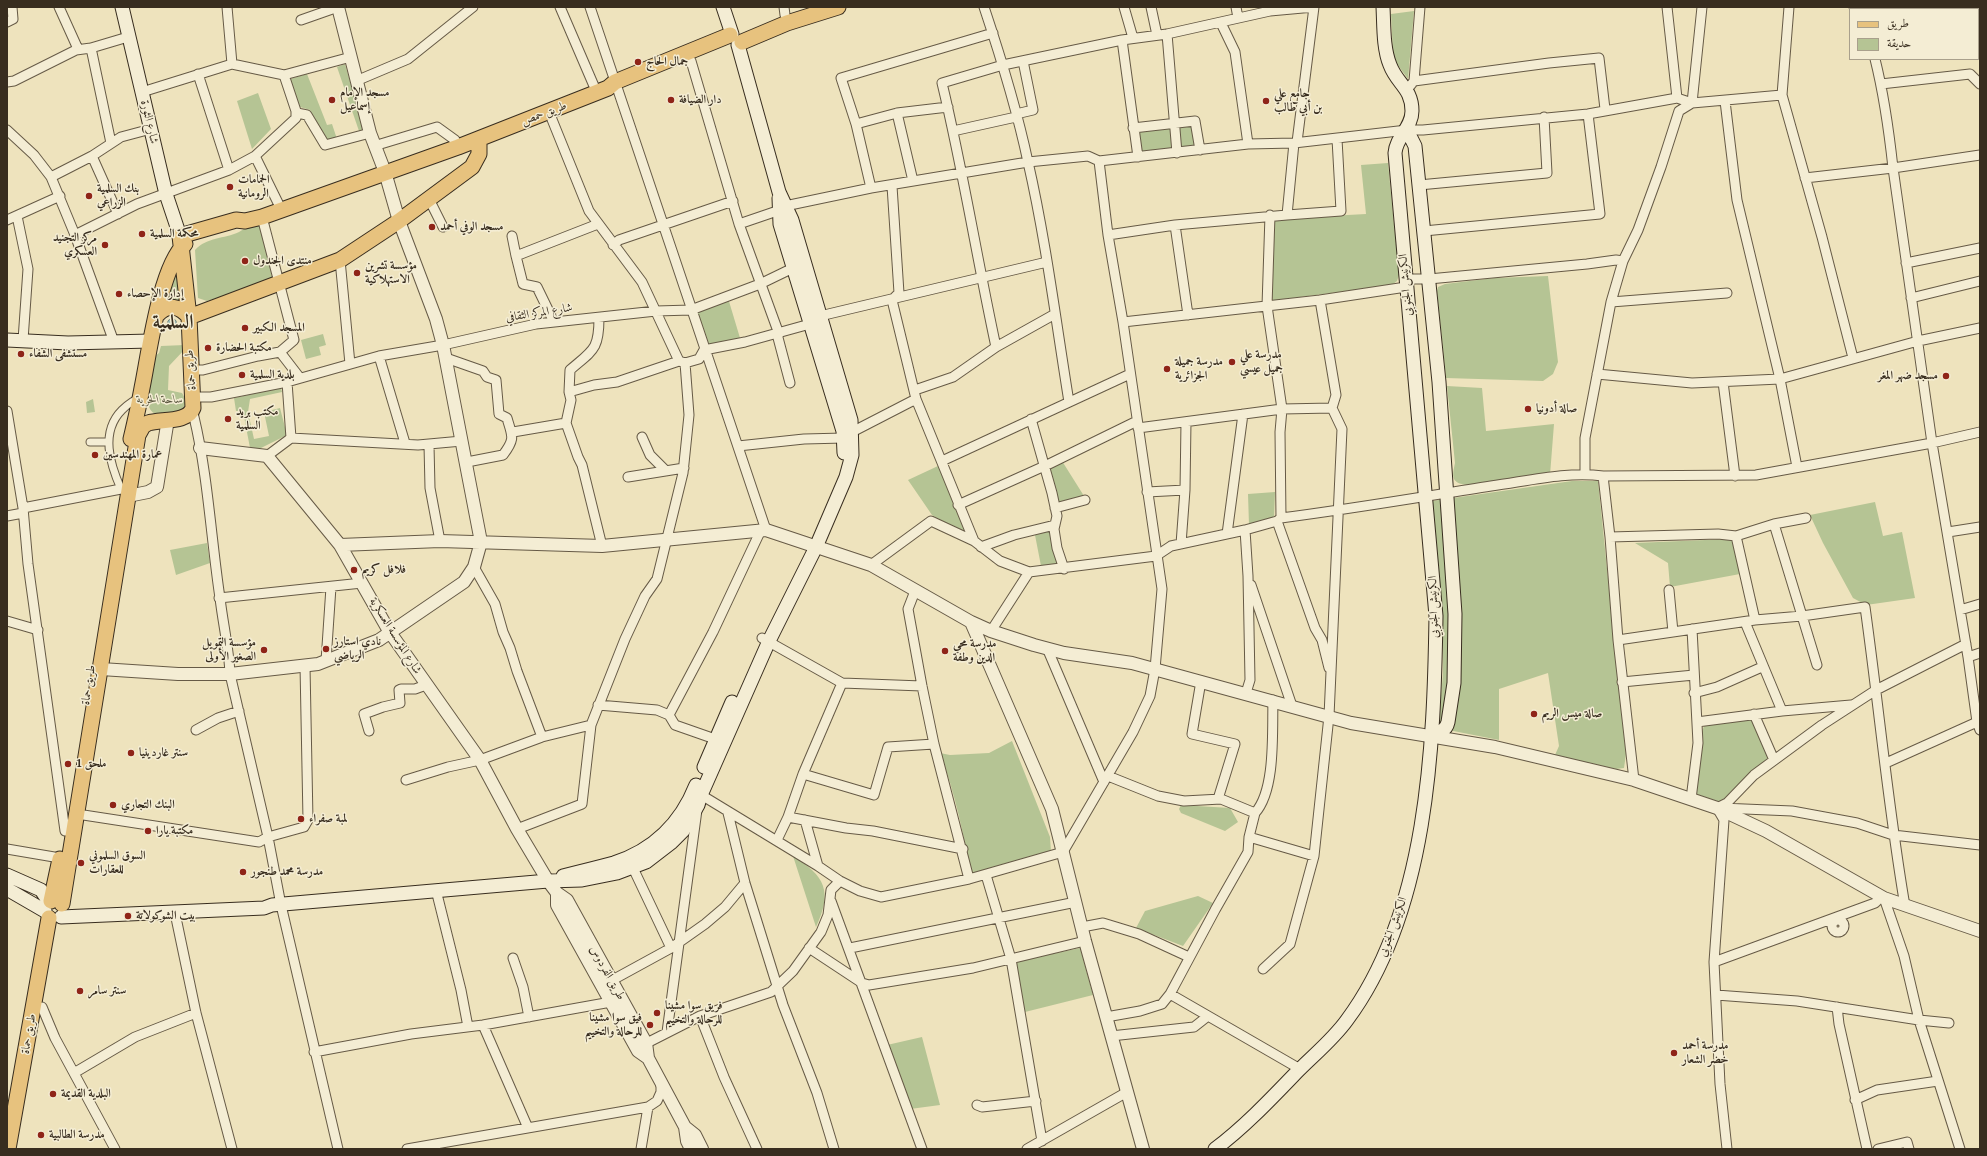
<!DOCTYPE html>
<html>
<head>
<meta charset="utf-8">
<style>
  body { margin:0 }
  #map { position:relative; width:1987px; height:1156px; overflow:hidden; background:#eee3bd; font-family:"Gentium Book Plus",Amiri,serif }
  canvas { display:block }
  .frame { position:absolute; inset:0; border:8px solid #382d1f; pointer-events:none }
  .legend { position:absolute; left:1849px; top:8px; width:130px; height:52px; box-sizing:border-box; background:#f4edd4; border:1px solid #a9a08c; margin:0; padding:5px 7px; list-style:none; font-size:12px; color:#382d1f }
  .legend li { display:flex; align-items:center; gap:8px; height:20px }
  .legend b { width:20px; border:1px solid #a9a08c }
</style>
</head>
<body>
<div id="map">
<canvas width="1987" height="1156"></canvas>
<div class="frame"></div>
<ul class="legend">
<li><b style="height:5px;background:#e7c27e"></b>طريق</li>
<li><b style="height:11px;background:#b5c494"></b>حديقة</li>
</ul>
</div>
<script>
const context = document.querySelector('canvas').getContext('2d');
context.lineJoin = 'round';
function paint(path, color) { context.fillStyle = color; context.fill(path, 'evenodd'); }
function strokePath(path, color, width, dash) { context.strokeStyle = color; context.lineWidth = width; context.lineCap = dash ? 'butt' : 'round'; context.setLineDash(dash || []); context.stroke(path); }
function drawText(font, color, halo, rows, align = 'center') {
  context.font = font + ' "Gentium Book Plus",Amiri,serif'; context.lineWidth = 3; context.setLineDash([]); context.textBaseline = 'middle'; context.strokeStyle = halo; context.fillStyle = color; for (const [text, x, y, turn = 0] of rows) {
    context.save(); context.translate(x, y); context.rotate((+turn || 0) * Math.PI / 180); context.textAlign = isNaN(turn) ? turn : align; if (halo) context.strokeText(text, 0, 0); context.fillText(text, 0, 0); context.restore();
  }
}
paint(new Path2D(`
  M1414,11L1408,79L1397,64L1393,55L1391,14Z
  M345,64L364,130L359,131L337,67Z
  M307,74L327,125L332,124L337,139L328,142L310,110L300,107L290,79Z
  M258,93L271,129L252,149L237,101Z
  M1195,124L1198,146L1181,149L1178,126Z
  M1172,126L1175,149L1139,153L1136,130Z
  M1388,163L1399,275L1397,281L1392,285L1270,301L1275,219L1366,214L1361,165Z
  M260,223L273,280L207,301L198,298L195,250C207,237 224,239 239,232C247,227 251,225 260,223Z
  M175,273H177L183,308L164,306Z
  M1548,276L1558,362L1553,374L1543,381L1446,378L1437,291L1438,287L1445,284L1494,278Z
  M728,298L740,338L705,348L693,309Z
  M323,334L326,345L319,347L321,355L306,359L301,340Z
  M185,345V349L169,366L168,390L182,393L186,400L184,411L155,414C140,405 151,373 153,358L159,353L161,346Z
  M1447,386L1482,388L1486,431L1554,424L1550,475L1467,485C1451,483 1452,477 1455,463Z
  M281,388L282,392L250,399L248,412L254,439L269,436L264,412L280,408L287,435L259,449L250,448L243,411H236L234,398Z
  M93,399L95,412L87,413L86,402Z
  M1062,461L1084,496L1058,503L1049,468Z
  M938,466L967,534L944,523L932,515L908,480Z
  M1572,481H1598L1626,754L1624,768L1616,769L1555,755L1559,746L1548,673L1499,689V740L1438,728L1443,674V614L1432,501Z
  M1275,492L1274,519L1249,525L1248,494Z
  M1875,502L1883,536L1902,532L1915,598L1866,605L1853,598L1823,543L1810,515Z
  M1052,530L1058,566H1041L1035,535Z
  M1728,539L1732,540L1734,544L1740,574L1670,587L1668,563L1635,543Z
  M207,543L210,563L176,575L170,550Z
  M1754,718L1770,757C1766,763 1759,766 1752,771C1740,780 1734,796 1720,802L1696,794L1701,757V735L1704,726L1708,724Z
  M1012,741L1050,837L1051,852L971,877C964,835 955,793 940,753L950,755L989,753Z
  M1181,805L1230,808L1238,822L1225,831L1181,813L1179,809Z
  M793,856C825,876 833,891 816,927Z
  M1198,896L1213,903L1183,946L1136,928L1145,911Z
  M1080,948L1093,995L1025,1012L1015,962Z
  M922,1037L940,1105L910,1109L887,1045Z`), '#b5c494');
const water = new Path2D(`
  M167.5 323a4.5 4.5 0 1 1 9 0a4.5 4.5 0 1 1-9 0Z`);
paint(water, '#9bbdb7');
strokePath(water, '#73837a', 1);
const pedestrian = new Path2D(`
  M90,442H108
  M121,489C110,464 100,432 122,410C127,405 133,400 140,398`);
const minor = new Path2D(`
  M59,7L78,49
  M227,7L232,64
  M560,7L597,93
  M590,7L766,530
  M784,7L785,15
  M984,7C1001,58 1017,110 1028,162C1046,241 1056,322 1069,402
  M1124,7L1133,38
  M1151,7L1157,35
  M1236,7L1238,18
  M1667,7L1677,98
  M1789,7L1782,95L1822,237L1853,358
  M1854,7L1855,9
  M301,20L338,7
  M7,22L13,19L12,7
  M1221,23L1235,52L1248,144
  M1167,34L1177,153
  M1122,40L1138,157
  M91,48L111,143
  M1875,59C1884,95 1889,131 1893,168L1932,443L1968,657L1977,722L1980,730
  M691,61L739,224L779,334
  M198,74L229,170
  M356,81L408,59L473,7
  M1414,81L1549,63L1599,58L1605,109
  M7,82L14,81L76,50L91,48L128,37
  M1881,84L1970,74L1980,84
  M1410,86L1414,81L1420,7
  M142,92L232,64L284,75L351,57
  M1725,101L1737,200L1780,379L1797,467
  M549,112L589,211L642,282L679,361L685,363
  M297,113L307,115L325,145L370,133
  M1016,114L1033,110L1023,61
  M856,124L897,113
  M1133,128L1195,121L1200,150
  M7,130L34,155L51,177L75,235L114,342
  M953,131L1016,117
  M1297,142L1314,7
  M1294,143L1287,215L1341,211L1337,139
  M374,146L437,127L455,140L458,147
  M92,156L118,214
  M255,156L281,209
  M51,177L92,156L121,137L151,129
  M1805,178L1893,168L1980,155
  M913,181L897,113L948,107
  M1419,185L1547,173L1544,117
  M892,186L899,293L892,300L916,399L974,541
  M871,188L856,124L841,78L993,33
  M429,199L443,227
  M785,206L871,188L1028,162L1088,156L1099,161L1248,144L1294,143L1407,130H1423L1588,114L1677,98L1692,103L1782,95
  M1270,215L1267,306L1282,409L1280,432L1281,518
  M17,216L28,269L23,340
  M262,217L294,340L280,352
  M7,220L60,196
  M739,224L780,210
  M1175,225L1188,315
  M1424,231L1600,214L1588,114
  M75,235L137,204L229,170L255,156L296,118V111L284,75
  M1108,235L1175,225L1287,215
  M512,236L516,256
  M613,245L619,240L733,201
  M340,260L350,364
  M1906,263L1980,248
  M1405,279H1429L1587,264L1616,260L1623,261
  M1911,298L1980,281
  M1320,300L1336,395L1332,408
  M1611,302L1727,293
  M820,316L1047,262
  M554,322L537,287L523,284L516,256L598,224
  M1123,322L1320,300L1406,287
  M777,334L790,383
  M996,347C977,259 963,170 942,83L1003,65L1122,40L1167,34L1270,11L1314,7
  M379,356L405,443
  M446,358L483,371L487,377L496,380L499,414L507,418C512,436 516,438 503,455L467,462
  M190,370H203L258,356L280,352L300,378
  M1597,374L1692,383L1780,379L1918,341L1980,328
  M1723,382L1735,476
  M915,390L953,377L996,347L1055,314
  M569,392L570,370C593,350 599,350 599,318
  M193,397H211L287,382L379,356L443,345L536,324L656,311L691,310L760,284L793,268
  M7,411L23,508L28,564L65,831
  M190,413L194,417C208,476 211,538 220,598C223,624 229,649 230,674L268,837L281,905L338,1149
  M1031,419L1052,493L1057,516L1054,529L1057,548L1064,569
  M566,423L578,457L582,465L602,546
  M1138,428L1282,409L1332,408L1342,429L1329,716L1314,856L1290,944L1263,969
  M513,432L566,423L571,400L569,392L594,385L617,382L679,361
  M852,432L916,399
  M642,437L650,455L666,471
  M291,438L418,445L462,441
  M429,445L430,488L440,541
  M738,446L804,439L844,438
  M267,456L291,438L287,382
  M942,461L1130,374
  M1585,474V438L1611,302L1623,261L1638,230L1661,167L1679,111L1692,103L1702,7
  M1603,476L1610,537L1618,640L1634,780
  M628,477L684,468
  M1185,490L1186,422
  M1147,492L1185,490L1181,544
  M958,505L1049,464L1137,421
  M23,508L121,489
  M1055,508L1085,500
  M7,516L23,513
  M1277,521L1315,628L1322,640L1329,668
  M1774,524L1817,665
  M1245,530L1248,576L1250,680L1246,693
  M1948,532L1980,527
  M1227,534L1243,414
  M1736,536L1755,620
  M1610,537L1718,534L1736,536L1774,524L1806,518
  M981,547L1014,535L1055,525
  M871,565L931,521L974,541L1000,561L1029,572L1156,556L1171,546L1245,530L1277,521L1281,518C1351,509 1421,497 1491,486C1528,481 1567,471 1603,476L1756,475L1932,443L1980,432
  M474,567L495,604L503,632L510,648L517,671L542,737
  M1251,585L1292,706
  M1669,590L1673,632
  M915,591L908,609L922,686L934,744L969,879
  M219,598L362,583
  M1960,610L1980,604
  M7,621L38,630
  M1745,622L1782,711
  M991,631L1029,572
  M762,638L842,683L922,686
  M1618,640L1755,620L1802,616L1865,607C1879,707 1888,807 1905,906
  M1047,648L1104,782
  M1968,657L1980,653
  M326,661L331,587
  M1201,681L1192,734L1235,744L1218,799
  M1622,682L1694,675
  M1694,693L1717,687L1762,667
  M598,705L657,710L669,715L675,725L715,739
  M1754,714L1774,760
  M669,715L713,632L760,532
  M1697,722L1782,711L1851,705
  M196,730L218,718L239,711
  M369,731L364,714L383,707L400,703L399,690L401,689H415L426,685
  M1886,763L1977,722
  M803,774L874,795L888,747L934,744
  M1108,776L1158,796L1184,801L1221,799L1255,813L1249,837L1248,852L1215,910L1170,994L1300,1069
  M406,780L448,767L480,760L542,737L591,725
  M698,793L818,866L840,881L860,891L881,897L969,879L1063,852L1133,732L1150,696L1155,669L1162,589L1123,322L1108,235L1099,161
  M1691,799L1698,743L1692,629
  M1717,808L1724,820L1714,962L1720,1084L1727,1149
  M1717,808L1727,803L1754,775L1822,725L1876,690L1966,644
  M1721,808L1792,811L1857,823L1893,835L1980,845
  M728,813L745,883L783,1005L817,1093L834,1149
  M1255,813C1276,790 1272,731 1273,700
  M77,814L259,842L268,837L304,827L308,820L305,666
  M788,817L846,828L873,831L963,849
  M805,820L818,866
  M517,829L582,804L591,725L625,639L645,596L657,579L683,473L689,415L685,363L699,359L704,350L745,342L810,324
  M1249,837L1314,856
  M777,840L788,817L803,774L842,683
  M7,849L60,858
  M633,868L671,948
  M986,875L1011,959L1042,1141
  M436,890L461,990L468,1027
  M1884,898L1904,956L1919,1020L1960,1149
  M831,901L922,1149
  M175,913L196,1013L232,1149
  M1832 926a6 6 0 1 1 12 0a6 6 0 1 1-12 0Z
  M1082,927L1103,923L1139,934L1189,957
  M809,948L862,983L869,985L973,968L1085,941
  M850,948L1076,902
  M513,958L523,987L529,1017
  M1714,962L1875,903L1881,897
  M607,983L671,948L705,924L725,907L745,883
  M1716,995L1797,1001L1919,1020L1949,1023
  M42,1007L55,1038L115,1149
  M1837,1007L1839,1024L1867,1149
  M700,1016L724,1077L757,1149
  M1106,1017L1140,1011L1162,1004L1170,994
  M483,1025L528,1128
  M667,1032L697,810
  M1111,1036L1194,1027L1208,1016
  M641,1046L700,1016L771,992L793,971L821,932L828,915L831,890L840,881
  M314,1052L411,1034L483,1025L611,1002
  M74,1073L135,1037L196,1013
  M1855,1100L1877,1090L1938,1081
  M977,1105L982,1107L1036,1101
  M407,1149L648,1107L657,1101L661,1092V1083
  M641,1149L648,1107
  M1027,1149L1127,1092
  M1878,1149L1907,1142L1909,1149`);
const tertiary = new Path2D(`
  M200,448L267,456L340,545L389,631L480,760L517,829L548,881L557,893L567,900L646,1043L648,1058L685,1127L687,1141L691,1149
  M128,496L148,492L157,487L168,419
  M340,545L440,541L602,546L766,530L871,565L971,622L1052,809L1085,941L1143,1149
  M971,622L991,631L1034,645L1064,653L1132,663L1351,723L1495,747L1634,780L1717,808L1766,831L1884,898L1980,931
  M101,669L178,674H230L318,664L379,640L464,582L474,567L481,542L443,345L436,319L399,221L385,172L370,133L338,7
  M557,893V905L638,1051L648,1058
  M685,1127L695,1135L702,1149`);
const secondary = new Path2D(`
  M122,7L166,194L180,236
  M723,7L732,34
  M1407,130L1415,146L1439,382L1455,614L1454,683L1448,722C1446,731 1439,733 1431,735
  M779,198L780,224L843,431L844,453
  M7,340L68,343L151,341
  M704,767L732,702
  M7,875L41,890L49,902
  M563,876C580,871 597,868 614,863C654,850 681,823 696,785
  M7,889L45,911
  M61,917L264,908L272,905L548,881L582,880L617,873L646,862L672,842L683,831L698,805L701,795L769,641L816,547L846,477L852,455L851,420L792,220L779,192L738,45
  M1215,1149C1243,1128 1268,1102 1293,1076C1311,1057 1332,1041 1347,1020C1428,911 1434,746 1436,616L1395,153C1396,137 1412,128 1412,111C1412,88 1397,84 1390,65C1383,48 1384,25 1383,7`);
const primary = new Path2D(`
  M742,42L787,23L838,7
  M157,315C168,303 180,306 189,317L340,260L399,221L472,167L479,154V139
  M131,439C135,422 139,405 142,388C149,354 160,267 185,244
  M51,901L60,859
  M62,904L138,435L143,426L148,423C161,419 188,423 193,408L189,317L180,236L236,220L245,221L262,217L458,147L608,88L615,82L730,35
  M8,1149L49,918`);
strokePath(pedestrian, '#665a46', 9);
strokePath(minor, '#665a46', 11);
strokePath(tertiary, '#665a46', 14);
strokePath(secondary, '#382d1f', 15);
strokePath(primary, '#382d1f', 17);
strokePath(pedestrian, '#f4edd4', 7);
strokePath(minor, '#f4edd4', 9);
strokePath(tertiary, '#f4edd4', 12);
strokePath(secondary, '#f4edd4', 13);
strokePath(primary, '#e7c27e', 15);
for (const [x, y, r, color] of [
  [638,62,4,"#8f2418"],
  [332,100,4,"#8f2418"],
  [671,100,4,"#8f2418"],
  [1266,101,4,"#8f2418"],
  [230,187,4,"#8f2418"],
  [89,196,4,"#8f2418"],
  [432,227,4,"#8f2418"],
  [142,234,4,"#8f2418"],
  [105,245,4,"#8f2418"],
  [245,261,4,"#8f2418"],
  [357,273,4,"#8f2418"],
  [119,294,4,"#8f2418"],
  [245,328,4,"#8f2418"],
  [208,348,4,"#8f2418"],
  [21,354,4,"#8f2418"],
  [1232,362,4,"#8f2418"],
  [1167,369,4,"#8f2418"],
  [242,375,4,"#8f2418"],
  [1946,376,4,"#8f2418"],
  [1528,409,4,"#8f2418"],
  [228,419,4,"#8f2418"],
  [95,455,4,"#8f2418"],
  [354,570,4,"#8f2418"],
  [326,649,4,"#8f2418"],
  [264,650,4,"#8f2418"],
  [945,651,4,"#8f2418"],
  [1534,714,4,"#8f2418"],
  [131,753,4,"#8f2418"],
  [68,764,4,"#8f2418"],
  [113,805,4,"#8f2418"],
  [301,819,4,"#8f2418"],
  [148,831,4,"#8f2418"],
  [81,863,4,"#8f2418"],
  [243,872,4,"#8f2418"],
  [128,916,4,"#8f2418"],
  [80,991,4,"#8f2418"],
  [657,1013,4,"#8f2418"],
  [650,1025,4,"#8f2418"],
  [1674,1053,4,"#8f2418"],
  [53,1094,4,"#8f2418"],
  [41,1135,4,"#8f2418"]
]) { const dot = new Path2D(); dot.arc(x, y, r, 0, 2 * Math.PI); context.fillStyle = color; context.fill(dot); strokePath(dot, '#f4edd4', 1.5); }
drawText('bold 12px', '#382d1f', '#f4edd4', [
  ["جمال الحاج",646,62],
  ["مسجد الإمام",340,93],
  ["إسماعيل",340,107],
  ["جامع علي",1274,94],
  ["بن أبي طالب",1274,108],
  ["دار الضيافة",679,100],
  ["الحمامات",238,180],
  ["الرومانية",238,194],
  ["بنك السلمية",97,189],
  ["الزراعي",97,203],
  ["مسجد الوفي أحمد",440,227],
  ["محكمة السلمية",150,234],
  ["مركز التجنيد",97,238,"right"],
  ["العسكري",97,252,"right"],
  ["منتدى الجندول",253,261],
  ["مؤسسة تشرين",365,266],
  ["الاستهلاكية",365,280],
  ["إدارة الإحصاء",127,294],
  ["المسجد الكبير",253,328],
  ["مكتبة الحضارة",216,348],
  ["مستشفى الشفاء",29,354],
  ["مدرسة علي",1240,355],
  ["جميل عيسي",1240,369],
  ["مدرسة جميلة",1175,362],
  ["الجزائرية",1175,376],
  ["بلدية السلمية",250,375],
  ["مسجد ضهر المغر",1938,376,"right"],
  ["صالة أدونيا",1536,409],
  ["مكتب بريد",236,412],
  ["السلمية",236,426],
  ["عمارة المهندسين",103,455],
  ["فلافل كريم",362,570],
  ["نادي استارز",334,642],
  ["الرياضي",334,656],
  ["مؤسسة التمويل",256,643,"right"],
  ["الصغير الأولى",256,657,"right"],
  ["مدرسة محي",953,644],
  ["الدين وطفة",953,658],
  ["صالة ميس الريم",1542,714],
  ["سنتر غاردينيا",139,753],
  ["ملحق 1",76,764],
  ["البنك التجاري",121,805],
  ["لمبة صفراء",309,819],
  ["مكتبة يارا",156,831],
  ["السوق السلموني",89,856],
  ["للعقارات",89,870],
  ["مدرسة محمد طنجور",251,872],
  ["بيت الشوكولاتة",136,916],
  ["سنتر سامر",88,991],
  ["فريق سوا مشينا",665,1006],
  ["للرحالة والتخييم",665,1020],
  ["فيق سوا مشينا",642,1018,"right"],
  ["للرحالة والتخييم",642,1032,"right"],
  ["مدرسة أحمد",1682,1046],
  ["خضر الشعار",1682,1060],
  ["البلدية القديمة",61,1094],
  ["مدرسة الطالبية",49,1135]
], 'left');
drawText('12px', '#382d1f', '#f4edd4', [
  ["طريق حمص",544,114,-21],
  ["شارع الثورة",149,122,77],
  ["الكرنيش الجنوبي",1406,285,-95],
  ["شارع المركز الثقافي",539,313,-9],
  ["طريق حماة",191,370,-94],
  ["الكرنيش الجنوبي",1434,607,-92],
  ["شارع المؤسسة العسكرية",395,636,58],
  ["طريق حماة",89,685,-81],
  ["الكرنيش الجنوبي",1393,927,-70],
  ["طريق الفردوس",607,973,61],
  ["طريق حماة",29,1034,-80]
]);
drawText('italic 12px', '#57533c', '#f4edd4', [
  ["ساحة الحرية",160,400]
]);
drawText('bold 20px', '#382d1f', '#f4edd4', [
  ["السلمية",173,323]
]);
</script>
</body>
</html>
